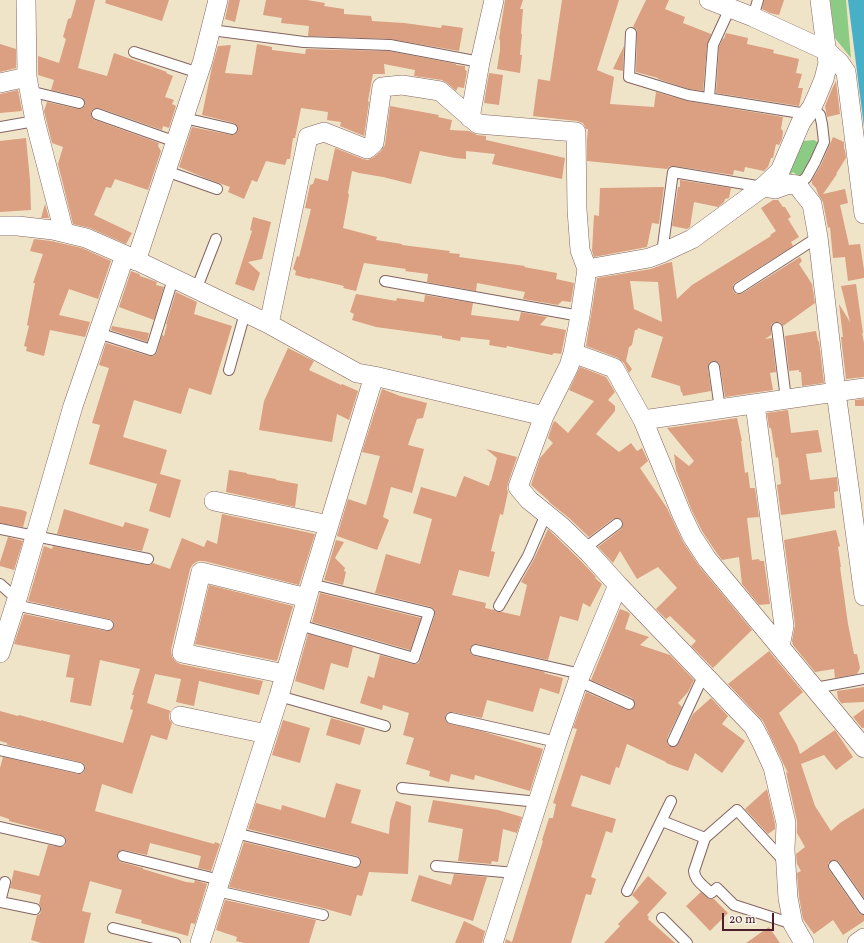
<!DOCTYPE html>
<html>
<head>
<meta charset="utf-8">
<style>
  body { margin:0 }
  #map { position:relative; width:864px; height:943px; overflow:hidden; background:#efe4c8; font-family:Vollkorn,serif }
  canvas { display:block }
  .scale { position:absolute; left:722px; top:913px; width:52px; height:18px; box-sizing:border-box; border:2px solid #4a1f2b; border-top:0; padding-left:5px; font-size:12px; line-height:14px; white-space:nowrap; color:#4a1f2b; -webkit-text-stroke:3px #f7f3e8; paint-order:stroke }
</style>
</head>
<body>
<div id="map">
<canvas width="864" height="943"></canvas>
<div class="scale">20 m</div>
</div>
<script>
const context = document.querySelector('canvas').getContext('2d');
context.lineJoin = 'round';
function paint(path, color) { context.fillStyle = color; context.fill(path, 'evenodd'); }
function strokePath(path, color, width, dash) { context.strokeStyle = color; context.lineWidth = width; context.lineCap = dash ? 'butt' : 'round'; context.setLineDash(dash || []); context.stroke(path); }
paint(new Path2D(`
  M830,0H846L851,58L835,38Z
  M814,140L821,144L801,178L793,172L782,183L803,141Z`), '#8bcb83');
paint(new Path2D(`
  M848,0H864V127Z`), '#47afc6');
paint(new Path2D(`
  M76,0H95L78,68L107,76L114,53L167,72L166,73L173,76L165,97L174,100L172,104L176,106L169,128L163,126L162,130L99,108L93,109L91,112L92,118L95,120L159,143L158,146L161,151L148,190L115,179L111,188L106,187L94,215L132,233L126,244L90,228L73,224L58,164L63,147L52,143L44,111L47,102L78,109L83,108L85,105V101L81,97L51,90L54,80L38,75V56L59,63L66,39L63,37L68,19L71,18Z
  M106,0H169L162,21L105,3Z
  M229,0H240L235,22L225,19Z
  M266,0H307L325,3L324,6L344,9V14L371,16L372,21L404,23L441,28L442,25L463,28L459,51L390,39L308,36L309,26L281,23L282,18L263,15Z
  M505,0H523L520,9H523L521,34H522L520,55H522L520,73L497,69L500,50V40L499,39Z
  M562,0H619L597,70L614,77L610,104L654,107L656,92L687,101L783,117L781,129L783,131L782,139L779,145L776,144L773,158H771L768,167L764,171L745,167L744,172L734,170L733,175L674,166H670L667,169L587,161V140L588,129H586L583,123L577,121L533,116L538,79L550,81Z
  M646,0H669L665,9L685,17L683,23L711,34L707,45L703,91L689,89L658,79V78L636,72L637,33V30L633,27Z
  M764,0H784L779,15L770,13L762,9Z
  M726,33L748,38L747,44L774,50L773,53L799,59L796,73L802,74L798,88H803L799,106L716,93L719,47L723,38L724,39Z
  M0,44L16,49V68L0,72Z
  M257,44L272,47V50L305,54L306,49L389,51L456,64V65L465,66V70L467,71L464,88L458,87L456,91L447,83L442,80L414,76L415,70L384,64L385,74H373L368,101L369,102L364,136L340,126L341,122L327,120L328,112L301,108L295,138H293L290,159H287L285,165L266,161L257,182L252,180L244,199L228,192L230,187L205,178L179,167L192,127L231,135H234L238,131V127L234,123L202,115L212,67L218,46L231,45L225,73L252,75Z
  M624,46L623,71L613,69Z
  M489,73L503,75L499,105L484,103Z
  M836,81L840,114L827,117L825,106L832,89Z
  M18,90L22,111L0,113V94Z
  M390,106L439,115L438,117L452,120L450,130L469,131L477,135L486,136V140L565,158L562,179L492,164L495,154L466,151V159L455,158L420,151L411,184L383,177L359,173L352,171L348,193L349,195L343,228L377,237L376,240L402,244V245L450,251L449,253L460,254L459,257L525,266L524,267L557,273L556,279L574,283L571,302L562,301L558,305L523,299L525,292L477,283L476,291L427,282L428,274L405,271L406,269L364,263L356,291L343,288L344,286L310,278V279L295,275L296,271L293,269L297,256L299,257L311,209L305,208L310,185L313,184L315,178L328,181L335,148L363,159L368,160L374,157L381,151L385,145Z
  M833,137L844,142V149L845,150L846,158L836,174H837L823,194L845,189L848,203L840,205L849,245L860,244L864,270V278L848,281L845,257L833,258L830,227L828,228L823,202L818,194L816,188L812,184V180L821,165Z
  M26,138L30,180L31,210L0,212V141Z
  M680,180L731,188L729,198L725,199L724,202L718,207L694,202L690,227L687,229L672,226L678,187H680Z
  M664,187L659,224L652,223L647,247L594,257L592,251L594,215L599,216L600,188Z
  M773,200H778L783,207H785L791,217L788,219L799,237L791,242L793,246L735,283L733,285V291L736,294H740L743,293L800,257L802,261L799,264L812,284L815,303L783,326L780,322H777L773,323L771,325V335L765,339L772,338L776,372L770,373L773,390L725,397L720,366L719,363L713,361L710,362L708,368L711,391L683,396L682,392H681L680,386L651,377L663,337L638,328L637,330H635L632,345L629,347L626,361L632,369L629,373L624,363L618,358L586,346L597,278L651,269L667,263L672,262L677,299L692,285L771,236L770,235L776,231L761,208ZM630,281L658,282L662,322L634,309Z
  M45,204L49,218H41Z
  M253,217L271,222L262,259L248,262L260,273L254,291L235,284L252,231L250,230Z
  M34,239L51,241L82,248L111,261L98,299L69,289L59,315L90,322L85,337L50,330L44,356L26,351L27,347L24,346L29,326L27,325L35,283H33L43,254L30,251Z
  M131,271L139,274L140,275V276L157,282L156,285L164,287L154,320L119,307Z
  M856,284L863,333H862L864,343V377L846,379L841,337H843L839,304L850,322L841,286Z
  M176,292L197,302L194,314L232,326L211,395L189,388L181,414L134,400L123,437L167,450L157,484L89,464L100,425L92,423L109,368L99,365L106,343L149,356H152L155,355L157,352L162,335L164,336L167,324H166Z
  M356,294L396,301L397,298L424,302L425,295L473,303L471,315L519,321L521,312L547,317L540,325L566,330L562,350L561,354L554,353L552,355L507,346L506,348L489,345L490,340L461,337L460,341L442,338V336L376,327L352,320L354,314L350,312Z
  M112,326L149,333L147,342L111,330Z
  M816,331L818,341H819L824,383L802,386L801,372H799V370L789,371L785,336Z
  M288,348L314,361L309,370L341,385L342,384L358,391L349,420L337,414L332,442L259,430L264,401Z
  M580,367L606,377L615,392L608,400L615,406V411L596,434L619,452L631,443L637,451L642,448L648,461L640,468L667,508L683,542L699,566L752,630L713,668L691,646L696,641L670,616L666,619L656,609L677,588L658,567L637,579L620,551L613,563L598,547L621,529L623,524L622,520L617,518L613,519L589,537L569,518L549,502V501L531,485L540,458L553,443L548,438L553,423L555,421L568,433L594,401L569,390Z
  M382,389L400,396L427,403L423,418L417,419L408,445L424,449L412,493L391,487L383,517L389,520L377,550L337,536L348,499L366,505L380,456L362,452Z
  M864,399V406H855V400Z
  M788,410L791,433L818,430L822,452L806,454L810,480L837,477L838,491L834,492L835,508L781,515L777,485L781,484L778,457L776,458L771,428H769L767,413Z
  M737,418L742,441H741L745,473L748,472L750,488H755L759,517L747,518L752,560L759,559L760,561H764L770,604L759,605L742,584L739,557L722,560L716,552L702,531L692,511L676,470L674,454L689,466L694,461L667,428Z
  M486,449L517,457L508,483L507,489L508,492L503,515L500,514L491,551L495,552L489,577L459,570L452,595L486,603L485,608L494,610L496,612H502L520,616L527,585L521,582L534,559L548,529L581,561L596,577L595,578L602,584L590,607L583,603L578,621L560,616L548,660L477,644H474L470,648V652L472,655L475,656L545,672L544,673L563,678L559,694L540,688L533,712L487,700L482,718L452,712L447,713L445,716V720L447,723L450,724L481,731L543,749L530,791L475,775L474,780L451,774L449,782L429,776L430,771L406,764L414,738L403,735L409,713L383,705L382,710L360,703L368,676L374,678L380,655L412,664H416L419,663L435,615V612L434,609L431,607L375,593L386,554L420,564L432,519L413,513L421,487L456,497L464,476L489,486L490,481H491L497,458Z
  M229,470L247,473V474L276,479V480L298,484L295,507L226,492Z
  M160,474L181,480L170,518L149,511Z
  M0,506L22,510L27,512L23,527L0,523Z
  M64,509L123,527L125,522L149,529L142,551L57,534Z
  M222,514L315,534L299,585L204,561H198L193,564L190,569L171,650L172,657L175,661L180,664L263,681L259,695L199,681L194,706L176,702L181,679L155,674L147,703L171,711L169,714V719L172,723L167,740L151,735L132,794L102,784L95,811L214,844L215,842L220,844L211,871L198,868L201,856L150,843L147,855L124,850H121L117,854V858L119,861L121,862L143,868V869L186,882L194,883L195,880L207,884L195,924L191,923L188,936L141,923L142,920L115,913L122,890L90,881L82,911L91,913L84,943H41L31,940L37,915L40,914L41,911V907L39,904L41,895L10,888L14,870L39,876L48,845L62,847L65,845L66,840L65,837L61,835L9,821V819L0,816V768L3,757L78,774H81L83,773L85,770V766L84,764L80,762L7,745V743L0,741V711L18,716L19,715L41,721V720L123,743L133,710L130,709L134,695H132L140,669L100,660L91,706L70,702L74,678L66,677L70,655L14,644L24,614L107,631H110L114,627V623L112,620L109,619L28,601L44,546L52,549L53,546L147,565H150L153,563L170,569L182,538L204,547L207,540L217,544Z
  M836,530L840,546L838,547L841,567H840L848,624L854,654H857L860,668L857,674L835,678L834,669L815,672L793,645L792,641L795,625L784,540Z
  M8,537L23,541L14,570L0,566V562Z
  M336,540L344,542L335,558L345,568L344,571L346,572L343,585L324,580Z
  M209,585L293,606L277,661L195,644Z
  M320,593L421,618L410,650L312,622Z
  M620,609L628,612L630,614L625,629L649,637L640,645L670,655L694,680L688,692L678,703L682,707L667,738V742L668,745L673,747L677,746L693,714L711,698L728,716L722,724L745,741L722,773L695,753L688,771L666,763V762L627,744L619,768L616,767L610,785L581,775L571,806L616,819L612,833L606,831L591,877L596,879L591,895L586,894L571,943H505L506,939L512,942L543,841L542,840L549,818H553L556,804L553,803L577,729L573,728L586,692L627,710L632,709L635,706L634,701L632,698L591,680Z
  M308,634L353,647L348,668L331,663L324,690L295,681Z
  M769,651L803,692L779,713L797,745L800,754L835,730L853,757L836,770L824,755L801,764L815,806L831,831L840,823L864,808V898L839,862L836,860H833L828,863V866L829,870L859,913L861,915H864V921L843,935L833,920L814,934L803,919L799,897L797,873L801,871L797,864L796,854L805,847L797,833V821L786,772L788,773L763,721L728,684Z
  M864,687V702L843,703L842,704L838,699L837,691Z
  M864,709V728H862L853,717Z
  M331,718L365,728L360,745L326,735Z
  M283,720L310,728L300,763L272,755Z
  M336,783L361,790L351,823L389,834L390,821L396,801L411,806L408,874L369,872L362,896L357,895L351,916L319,907L229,887L244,842L353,868H356L359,867L361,864V861L360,858L357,856L248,829L256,803L281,810L282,805L325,818Z
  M767,789L775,824V829L768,834L745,809Z
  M433,800L498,810L522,817L517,833L503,829L498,862L492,861L491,864L458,861L463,829L428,822Z
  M454,874L487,877L473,921L411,901L419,875L451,885Z
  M648,876L667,893L647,915L649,917L648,919L675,943H604L620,926L618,924L639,902L632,895Z
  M701,892L709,899H714L728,913L710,931L686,906Z
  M225,900L316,920L309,943H244L236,941L237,937L216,930Z
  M464,921L485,931L482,943H455Z
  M769,927L780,943H746Z`), '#db9f81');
const lane = new Path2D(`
  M753,17L758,0
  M211,30L304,42L390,45L480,62
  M631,33L629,77L688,95L807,114
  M134,52L199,73
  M29,91L79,103
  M709,98L713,45L730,8
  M97,114L176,142
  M184,118L232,129
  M0,127L35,121
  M166,171L217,189
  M797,185L806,178L815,162L824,142L822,124L820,115L812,107
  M662,253L673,172L763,187
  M385,281L580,316
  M739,288L818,237
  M196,290L216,239
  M777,328L786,399
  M98,333L151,350L173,279
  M714,367L720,409
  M229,370L245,313
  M0,529L148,559
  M584,549L617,524
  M0,584L17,599
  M15,605L108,625
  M499,606L528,556L546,514
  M299,625L414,658L429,613L311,584
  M476,650L581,674
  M578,681L629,704
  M815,688L864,679
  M279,696L385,726
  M451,718L557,742
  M673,741L704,674
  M0,750L79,768
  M402,788L538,802
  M662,821L705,838L737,810L784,861
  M0,827L60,841
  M235,833L355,862
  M705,838L694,871C695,881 704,886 711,893L717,888L734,905L793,924
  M123,856L220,880
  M436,866L515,873
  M834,866L864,909
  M217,891L323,915
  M627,891L671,801
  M0,902L35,909
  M0,902L5,882
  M662,918L687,943
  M113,928L175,943`);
const street = new Path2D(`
  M26,0L27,77L35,121L64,232
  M709,0L753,17L827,51L839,62L846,72L864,214
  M0,83L27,77
  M470,118L480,62L494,0
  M763,187L775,189L789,184L797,185L812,204L818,237L836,392L864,596
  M0,226H18L53,230L86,238L125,255L269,324L357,373L374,376L544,416
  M136,261L203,60L218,0
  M269,324L308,137L324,132L367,149L374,143L382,87L402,85L440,91L478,124L576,132L577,210L580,250L587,269
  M573,353L614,368L643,420L682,515L692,536L707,559L864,748
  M755,404L784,626L780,647
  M643,420L864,388
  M214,501L329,525
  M0,653L17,599L73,406L125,255
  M285,674L182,653L201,572L307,598
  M180,716L267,734
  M200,943L279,696L311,584L374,376
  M493,943L557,742L578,681L618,585
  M804,943L793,924L788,898L785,850L786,823L773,767L761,741L753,726L618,585L589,553L561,526L529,500L518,487L544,416L569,366L573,353L580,316L587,269L649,258L662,253L692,239L763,187L780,171L801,122L812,107L817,96L824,79L828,63L820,0
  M857,943L864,938`);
strokePath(lane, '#846462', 12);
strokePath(street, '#846462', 20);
strokePath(lane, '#fff', 10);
strokePath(street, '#fff', 19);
</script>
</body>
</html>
